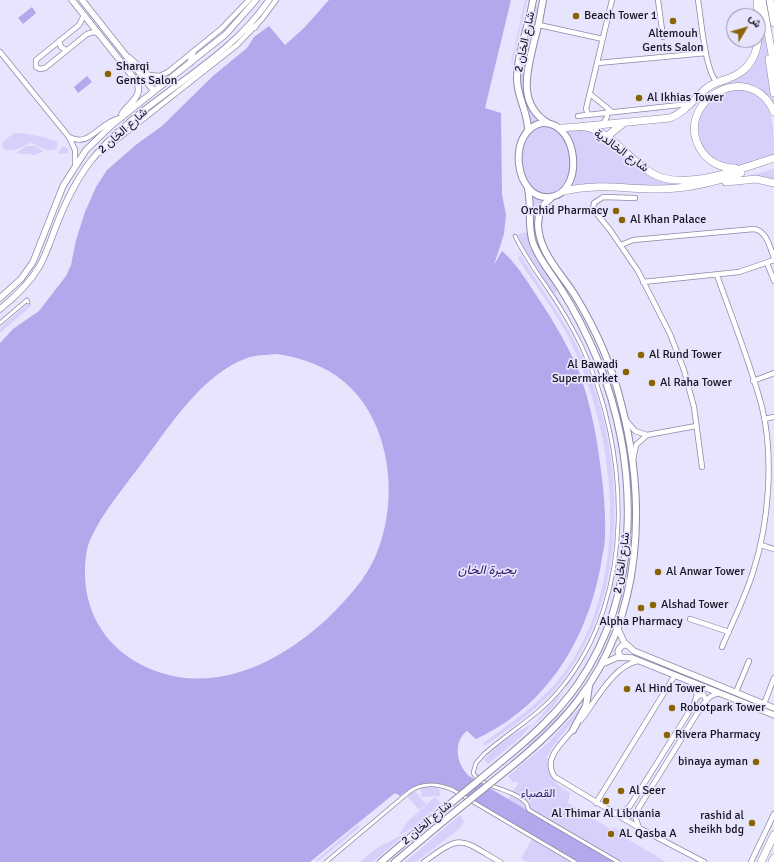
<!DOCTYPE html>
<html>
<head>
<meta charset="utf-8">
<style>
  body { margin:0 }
  #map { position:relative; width:774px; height:862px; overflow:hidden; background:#e7e4fe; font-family:Signika,Vazirmatn,sans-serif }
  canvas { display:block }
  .north { position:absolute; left:726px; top:8px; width:40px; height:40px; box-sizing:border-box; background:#e7e4fe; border:1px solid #9391a5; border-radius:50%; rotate:52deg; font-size:11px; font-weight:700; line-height:16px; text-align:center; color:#15141f }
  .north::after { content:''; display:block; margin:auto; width:14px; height:18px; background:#8a6303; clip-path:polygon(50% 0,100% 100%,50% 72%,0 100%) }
</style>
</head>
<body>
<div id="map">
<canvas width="774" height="862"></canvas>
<div class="north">ش</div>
</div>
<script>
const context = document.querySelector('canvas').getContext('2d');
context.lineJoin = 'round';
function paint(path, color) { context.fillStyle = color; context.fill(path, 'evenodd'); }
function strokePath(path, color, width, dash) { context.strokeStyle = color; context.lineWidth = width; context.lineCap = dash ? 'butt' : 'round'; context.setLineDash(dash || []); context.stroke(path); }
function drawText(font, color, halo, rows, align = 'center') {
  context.font = font + ' Signika,Vazirmatn,sans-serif'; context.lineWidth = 3.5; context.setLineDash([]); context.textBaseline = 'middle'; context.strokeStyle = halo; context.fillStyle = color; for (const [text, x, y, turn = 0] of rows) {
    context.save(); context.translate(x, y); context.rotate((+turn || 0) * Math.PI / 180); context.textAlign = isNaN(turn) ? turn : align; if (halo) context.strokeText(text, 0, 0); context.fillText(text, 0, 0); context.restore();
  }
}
paint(new Path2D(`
  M525,0H527L512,63H511Z
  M536,6L538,7L532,35L530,34Z
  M760,18L763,19L774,102L772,103L767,96L730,85L722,86L720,85C757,64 764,62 760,18Z
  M530,36H532L525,64H523Z
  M523,65H525L523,80L525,92L522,93L521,77Z
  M743,90C774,99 774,126 774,154C762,158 745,166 733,166C690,164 687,102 728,91C732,90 738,90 743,90Z
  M522,94H525L531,110L538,120L530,124V115Z
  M542,126C549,127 556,128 561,134C575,149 574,190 550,194C523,198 518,156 525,139C528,131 535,129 542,126Z
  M567,130H584L597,134L652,177L712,181L662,187L603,183L571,186C578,167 576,148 567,130Z
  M14,133C21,132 53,138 57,142L58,147C48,156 40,144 30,143L15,150H5L2,146L4,141Z
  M26,146H36L43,151L35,155L16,153Z
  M63,146L68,149V153L57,154Z
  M774,169V179L751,175Z
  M534,198L542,200L536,212L535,230L533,231Z
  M526,232L534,253L557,291L554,294L529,257L517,235Z
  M521,256C541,289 564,319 581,354C626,454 632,592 561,682C541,708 511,727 485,746L483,743C510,724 540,703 561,677C631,587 618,444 573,347C559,315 537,289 519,260L518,257Z
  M556,294L582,342L602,392L600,393L575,332L555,295Z
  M29,302L32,305L0,333V328Z
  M601,394H603L604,397C621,457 623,515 615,577H613L619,510L618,484Z
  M612,582L614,583C604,621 589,654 567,687L565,685C588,654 603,620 612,582Z
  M565,690L552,708L527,732L549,706Z
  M582,705H584C573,724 555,740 546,758L548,759C550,777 554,784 570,793L568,803L612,830L613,827L628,836L626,838L666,862H615L508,799L519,782H513L508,776L549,742Z
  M563,710L565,711L528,747L527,745Z
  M532,724L520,738L488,764L484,759C497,744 515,733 532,724Z
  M421,787H439L440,796L421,797Z
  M414,790L426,804L419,810L407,796Z
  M435,797L441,803L413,828L399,835L407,822Z
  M460,815L464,822L459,829L416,862H405Z
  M358,825L360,827L317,862L316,860Z
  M408,832L373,862H360L375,849Z
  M534,836L577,862H527L521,858Z`), '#d6d0fb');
paint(new Path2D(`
  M329,0H511L485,108L501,113L502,194L506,215L504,234L494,265L502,251C519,266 530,286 542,304C554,322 565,342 575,362C586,387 596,429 599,456C603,483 606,510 605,537C605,546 602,555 601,564C588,638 547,707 476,739L467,731C452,742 457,765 469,776L615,862H577L451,787C432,780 416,783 400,796L395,793L310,862H0V343L13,329L39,311L66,276L71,265L76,240L85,212L96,187L107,170L137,144L162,126L213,76L247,48L254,37L269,26L285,45L304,28ZM276,354C299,357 324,365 343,381C391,420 400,500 376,555C366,579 347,599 329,617C281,662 214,697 148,668C109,651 85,616 85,573C85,562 86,550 90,540C103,511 126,485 145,459C171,424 204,373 247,358C256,355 266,355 276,354Z
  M32,7L36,13L23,24L18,18Z
  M87,76L92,82L78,93L74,87Z`), '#b2a8eb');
const pedestrian = new Path2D(`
  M515,236C525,257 539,275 552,295C563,311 573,329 582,347C630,451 637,595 562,687C540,715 510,731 484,754L476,763L473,773C482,788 514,789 525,802C528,804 527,807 529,810L618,862
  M0,323L27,300L28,302
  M326,862L409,792C422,782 439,784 453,790L575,862`);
const minor = new Path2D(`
  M658,0L663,37
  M698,0C701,17 705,72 717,82
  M84,15L79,25L36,60V67L40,69L45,68L87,34L94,32L99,34
  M539,25L603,39
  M59,41L61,47L66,50
  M0,52L69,137L75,150V165
  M129,57L149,75L160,76L168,72L221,29L249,0
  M598,63L706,53
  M590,94L611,111
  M588,114L586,109L612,0
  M578,116L689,104
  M603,124L607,117V112
  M69,137C90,148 98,123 120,118
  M100,153L237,45L262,19L276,0
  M635,198L603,197L594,203L593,209L610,230L638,271L670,334L684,370L694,407L702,467
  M621,245L633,240L754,229C767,231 770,248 774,258
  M767,263L774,281
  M717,275C732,318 750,362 762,407C774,457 769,523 753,572C745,598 732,623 722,647
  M643,282L739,272L774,260
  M753,381L774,373
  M625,419L635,431L647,435
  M764,419L774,417
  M633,460L636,445L647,435L696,426
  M761,545L774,549
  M690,619L729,632
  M736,692L749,661
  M697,697L703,694L706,700
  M764,704L774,678
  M581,720C595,702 614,665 638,661
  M575,727C564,742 541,758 555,777L641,829L704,862
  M596,803L675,675
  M626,810L629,816H636
  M615,814L624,811L630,806L694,704L697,695L693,682
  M639,828L636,819L638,809L703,704L711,696L719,693
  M424,862C463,833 460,839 500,862
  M751,862L774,814`);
const tertiary = new Path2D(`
  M72,0L137,82C143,98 129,102 122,114
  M82,0L154,91
  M245,30L255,27
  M190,63L193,52
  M144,77L154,81L168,80
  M0,298L21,279L33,262L63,186L86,150L113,124L226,34L256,0
  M0,309C15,297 29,284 39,267C46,255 50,242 55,229C64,205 75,182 90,162C139,99 224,67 269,0
  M618,629L624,642L634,651L774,708
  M621,657L618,652L619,649L623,645H627
  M602,664L618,657L632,658L774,715`);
const secondary = new Path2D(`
  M543,0C541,14 538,28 534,42C527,71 517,104 548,123
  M542,123C579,121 585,193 550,197C514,201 506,130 542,123Z
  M528,130C528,112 517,97 517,79C517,53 529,26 533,0
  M573,730L586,706L589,686
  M502,761C530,738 557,714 578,684C642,592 639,464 599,363C588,337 576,312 561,289C552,274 539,260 533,243C527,225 532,207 528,189
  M508,769C534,748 559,726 579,699C643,615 647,502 621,403C612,366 596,330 576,297C564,277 543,257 539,233C536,218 540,206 552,197
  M381,862L439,813
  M395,862L445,820`);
const primary = new Path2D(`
  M762,0L774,65
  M770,0L774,23
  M769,59L774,93
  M577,127L670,118C686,112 695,97 708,87C717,81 727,80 736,75C764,60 759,27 757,0
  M560,128C569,128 581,125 590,128C619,137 634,169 663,178C696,187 743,168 774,158
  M606,137L625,122
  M735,168C722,168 711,163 703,153C668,105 749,55 774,112
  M726,182L756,179L774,183
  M564,191C595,183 625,189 657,189C687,189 713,183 741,173
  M761,862L774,835
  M772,862L774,858`);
strokePath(pedestrian, '#8d89a7', 4.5);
strokePath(minor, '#8d89a7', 6);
strokePath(tertiary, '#8d89a7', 7);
strokePath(secondary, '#8d89a7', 8);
strokePath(primary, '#8d89a7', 8);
strokePath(pedestrian, '#fff', 3);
strokePath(minor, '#fff', 4.5);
strokePath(tertiary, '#fff', 5.5);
strokePath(secondary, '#fff', 6);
strokePath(primary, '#fff', 7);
const secondaryBridge = new Path2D(`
  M439,813L502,761
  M445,820L508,769`);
strokePath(secondaryBridge, '#8d89a7', 8, []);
strokePath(secondaryBridge, '#fff', 6);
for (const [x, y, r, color] of [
  [576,16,4,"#8a6303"],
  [673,21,4,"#8a6303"],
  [108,74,4,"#8a6303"],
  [639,98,4,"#8a6303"],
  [616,211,4,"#8a6303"],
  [622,220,4,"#8a6303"],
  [641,355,4,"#8a6303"],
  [626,372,4,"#8a6303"],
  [652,383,4,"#8a6303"],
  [658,572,4,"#8a6303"],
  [653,605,4,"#8a6303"],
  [641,608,4,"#8a6303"],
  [627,689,4,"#8a6303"],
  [672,708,4,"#8a6303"],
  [667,735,4,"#8a6303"],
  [756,762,4,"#8a6303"],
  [621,791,4,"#8a6303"],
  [606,801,4,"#8a6303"],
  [752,823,4,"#8a6303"],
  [611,834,4,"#8a6303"]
]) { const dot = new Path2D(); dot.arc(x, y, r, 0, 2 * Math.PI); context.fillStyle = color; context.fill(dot); strokePath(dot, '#e7e4fe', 1.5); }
drawText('12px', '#15141f', '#e7e4fe', [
  ["Beach Tower 1",584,16],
  ["Altemouh",673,34,"center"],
  ["Gents Salon",673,48,"center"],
  ["Sharqi",116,67],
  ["Gents Salon",116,81],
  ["Al Ikhias Tower",647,98],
  ["Orchid Pharmacy",608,211,"right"],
  ["Al Khan Palace",630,220],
  ["Al Rund Tower",649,355],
  ["Al Bawadi",618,365,"right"],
  ["Supermarket",618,379,"right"],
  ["Al Raha Tower",660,383],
  ["Al Anwar Tower",666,572],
  ["Alshad Tower",661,605],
  ["Alpha Pharmacy",641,622,"center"],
  ["Al Hind Tower",635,689],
  ["Robotpark Tower",680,708],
  ["Rivera Pharmacy",675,735],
  ["binaya ayman",748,762,"right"],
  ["Al Seer",629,791],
  ["Al Thimar Al Libnania",606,814,"center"],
  ["rashid al",744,816,"right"],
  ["sheikh bdg",744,830,"right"],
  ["AL Qasba A",619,834]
], 'left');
drawText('12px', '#15141f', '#e7e4fe', [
  ["شارع الخان 2",525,42,-78],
  ["شارع الخان 2",123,131,-42],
  ["شارع الخالدية",621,151,36],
  ["شارع الخان 2",622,563,-82],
  ["شارع الخان 2",427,823,-40]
]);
drawText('12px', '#38226f', '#e7e4fe', [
  ["القصباء",538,794]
]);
drawText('italic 13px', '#311865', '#e7e4fe', [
  ["بحيرة الخان",487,571]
]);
</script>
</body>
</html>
